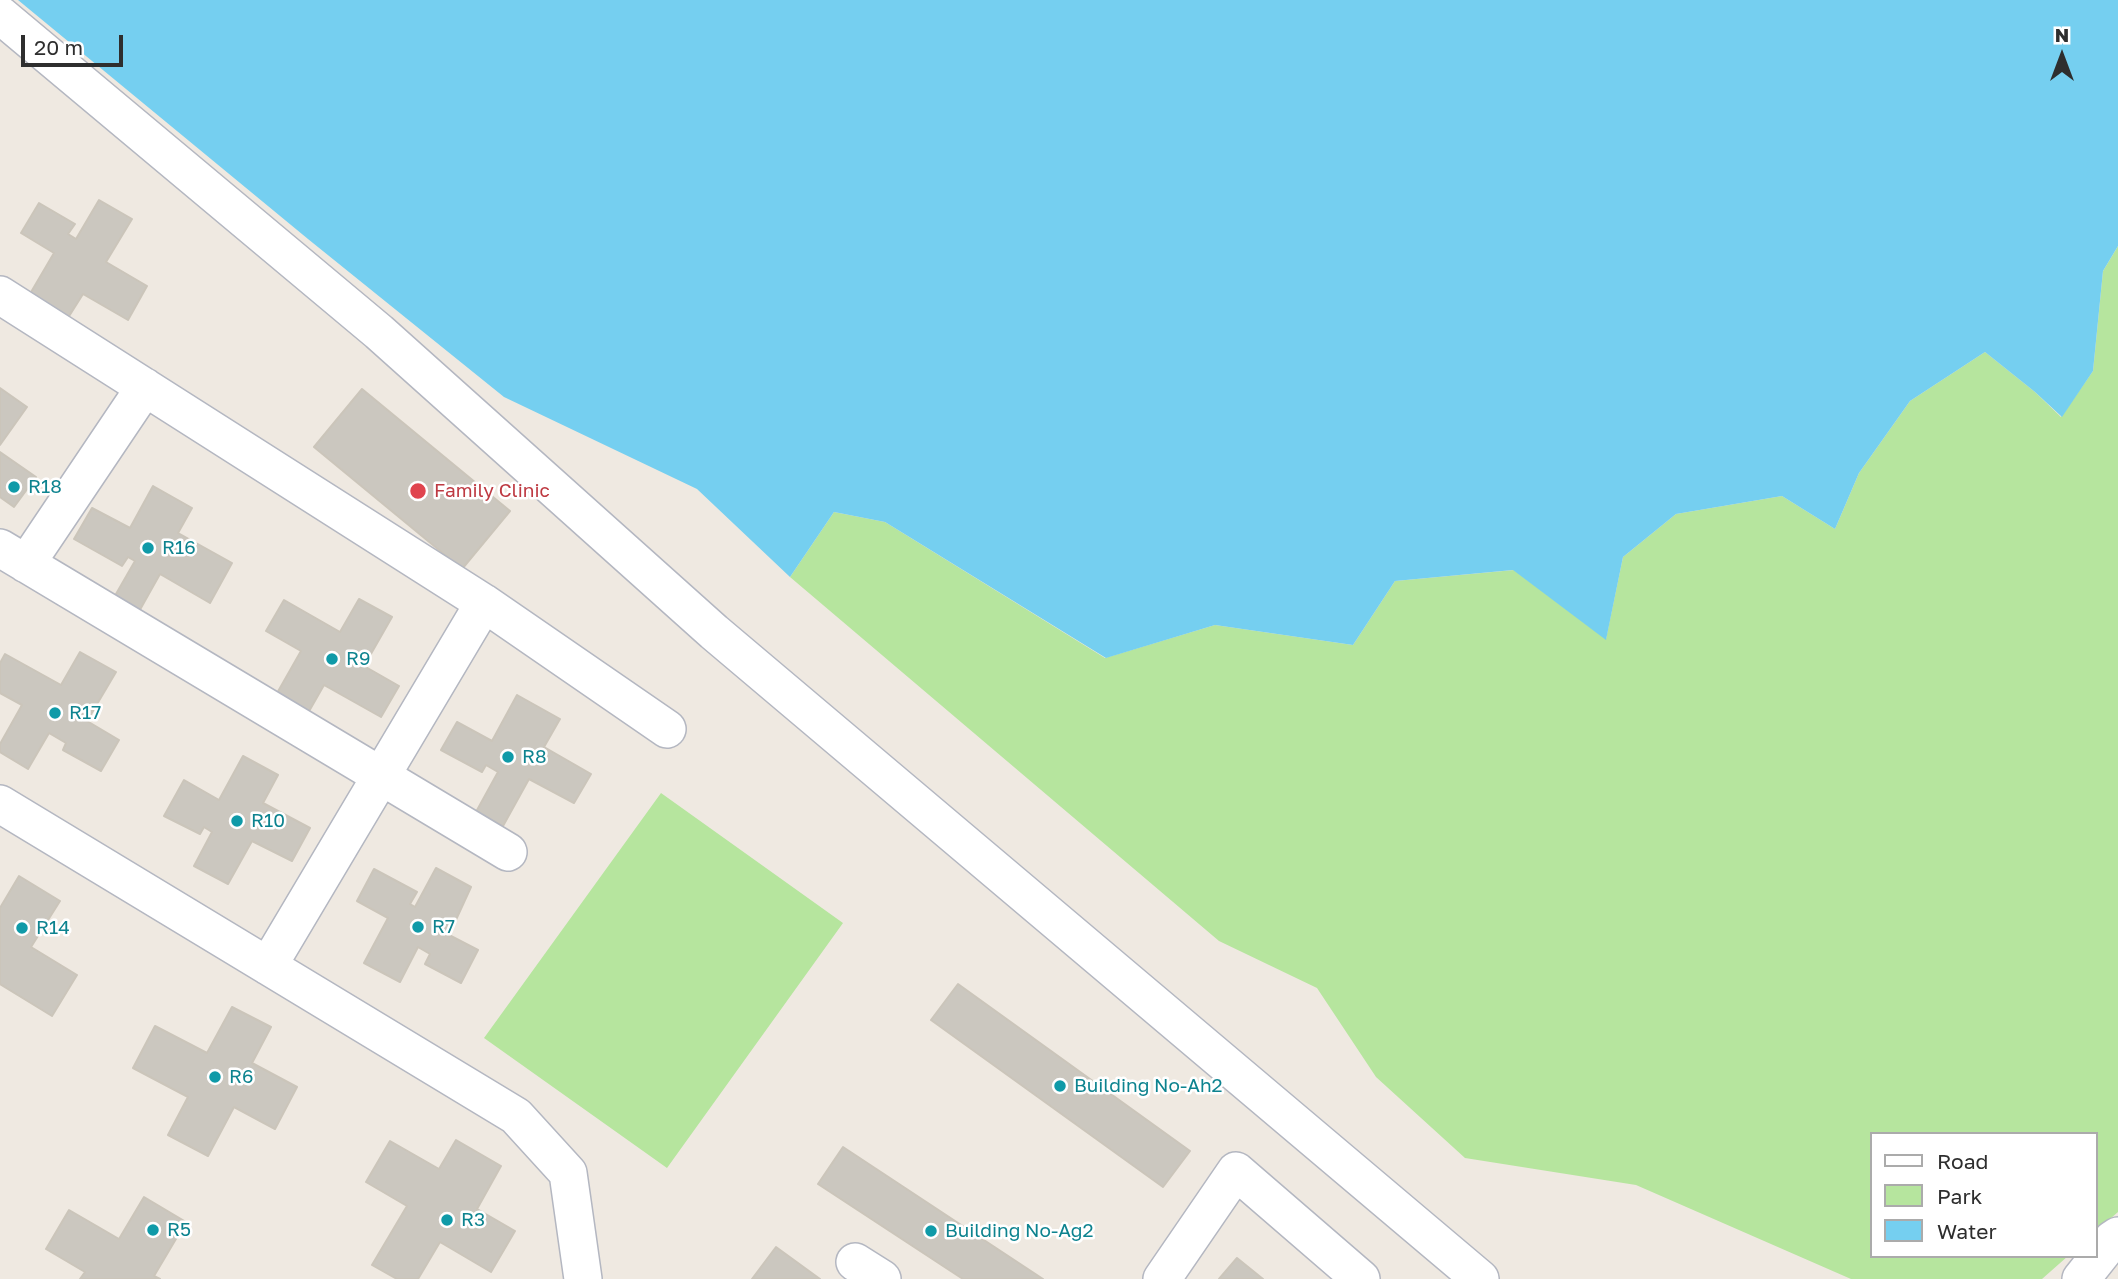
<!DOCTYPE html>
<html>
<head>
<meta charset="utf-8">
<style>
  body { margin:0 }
  #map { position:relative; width:2118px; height:1279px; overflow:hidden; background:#efe9e1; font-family:"Golos Text",sans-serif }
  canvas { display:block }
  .legend { position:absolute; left:1870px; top:1132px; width:228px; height:126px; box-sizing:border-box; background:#fff; border:2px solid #ababab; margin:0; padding:9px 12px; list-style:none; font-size:21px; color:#2e2e2e }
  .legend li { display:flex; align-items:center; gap:14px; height:35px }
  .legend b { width:35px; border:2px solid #ababab }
  .north { position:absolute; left:2027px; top:21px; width:70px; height:70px; -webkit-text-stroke:5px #fff; paint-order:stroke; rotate:0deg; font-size:19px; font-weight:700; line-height:28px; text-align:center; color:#2e2e2e }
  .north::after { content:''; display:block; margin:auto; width:24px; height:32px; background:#2e2e2e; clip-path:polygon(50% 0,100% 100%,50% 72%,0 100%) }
  .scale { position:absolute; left:21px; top:35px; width:102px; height:32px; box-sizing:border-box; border:4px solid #2e2e2e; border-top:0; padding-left:9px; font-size:21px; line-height:24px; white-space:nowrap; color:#2e2e2e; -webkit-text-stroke:5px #fff; paint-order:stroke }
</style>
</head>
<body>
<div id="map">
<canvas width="2118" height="1279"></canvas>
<ul class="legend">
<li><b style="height:9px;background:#fff"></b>Road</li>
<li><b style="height:19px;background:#b6e59e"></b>Park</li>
<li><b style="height:19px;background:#75cff0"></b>Water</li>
</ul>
<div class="north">N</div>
<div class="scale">20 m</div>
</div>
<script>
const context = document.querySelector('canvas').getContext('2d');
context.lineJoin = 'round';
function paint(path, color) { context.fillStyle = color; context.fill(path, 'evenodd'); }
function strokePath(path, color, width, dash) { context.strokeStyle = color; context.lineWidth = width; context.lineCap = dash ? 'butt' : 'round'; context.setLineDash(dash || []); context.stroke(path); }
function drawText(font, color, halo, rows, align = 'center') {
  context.font = font + ' "Golos Text",sans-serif'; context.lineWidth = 5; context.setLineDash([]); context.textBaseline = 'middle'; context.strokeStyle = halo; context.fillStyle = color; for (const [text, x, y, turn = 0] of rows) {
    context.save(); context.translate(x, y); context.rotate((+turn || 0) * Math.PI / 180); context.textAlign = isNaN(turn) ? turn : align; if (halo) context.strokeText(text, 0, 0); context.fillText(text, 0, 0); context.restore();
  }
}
paint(new Path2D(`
  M2118,246V1212L2095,1232V1134H1871V1256H2068L2042,1279H1851L1636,1185L1465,1158L1376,1077L1317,988L1219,941L790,577L834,512L885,522L1105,658L1215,625L1353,645L1395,581L1514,570L1606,639L1623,557L1676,514L1782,496L1835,529L1859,473L1910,401L1985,352L2035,392L2061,417L2093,371L2103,271Z
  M661,793L843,923L667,1168L484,1038Z`), '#b6e59e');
paint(new Path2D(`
  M18,0H2118V246L2103,271L2093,371L2062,417L2035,392L1985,352L1910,401L1859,473L1835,529L1782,496L1676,514L1623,557L1606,640L1513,570L1395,581L1353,645L1215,625L1106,658L885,522L834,512L790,577L697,489L504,397L308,239Z`), '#75cff0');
const building = new Path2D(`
  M99,200L132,219L106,262L147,286L128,320L83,294L66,321L27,299L54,253L21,233L39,203L75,224L68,234L76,239Z
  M0,388L27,407L0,445Z
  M362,389L510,511L462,569L314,447Z
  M0,452L36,477L14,507L0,497Z
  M153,486L192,508L178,533L232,563L210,603L160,574L137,615L112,601L135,561L128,557L122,566L74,539L92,508L130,528Z
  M359,599L392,617L364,666L399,686L381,717L324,685L308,713L276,695L301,651L266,631L284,600L340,632Z
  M80,652L116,672L87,721L119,740L101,771L63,750L66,743L49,733L28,769L0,752V744L22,705L0,693V663L5,654L61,685Z
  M517,695L560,719L544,747L591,774L574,803L529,779L503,826L476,812L498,772L486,765L482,772L441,750L457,722L492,741Z
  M243,756L278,775L263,803L310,828L292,861L252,841L228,884L194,866L212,832L204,827L200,834L164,816L184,780L219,800Z
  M436,868L471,887L449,935L478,950L461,983L425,964L430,954L418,947L400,982L364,963L388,918L357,901L374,869L417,892L410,904L415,907Z
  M19,876L60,901L31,947L77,975L52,1016L0,984V908Z
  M958,984L1190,1151L1163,1187L931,1020Z
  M232,1007L271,1027L252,1063L297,1087L275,1129L234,1107L208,1156L168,1135L188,1097L133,1068L155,1026L207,1053Z
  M456,1140L501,1166L477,1209L515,1231L491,1272L440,1242L418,1279H397L372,1265L407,1206L366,1182L390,1141L439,1169Z
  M843,1147L1043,1279H963L818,1184Z
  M144,1197L186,1222L154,1276L160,1279H80L85,1272L46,1249L69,1210L119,1239Z
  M776,1247L820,1279H752Z
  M1237,1258L1263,1279H1219Z`);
paint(building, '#cbc7bf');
strokePath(building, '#cbc5ba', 2);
const street = new Path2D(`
  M0,15L379,332L714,632L1480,1279
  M0,295L484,603L667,729
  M0,548L508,852
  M26,564L145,387
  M0,804L516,1116L568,1173L583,1279
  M268,966L484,603
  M855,1262L882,1279
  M1162,1279L1236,1171L1361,1279
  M2081,1279L2112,1240L2118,1236`);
strokePath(street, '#b4b7c1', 40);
strokePath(street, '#fff', 37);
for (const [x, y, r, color] of [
  [14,487,7,"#0f9aa8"],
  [418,491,9,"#e0444e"],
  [148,548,7,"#0f9aa8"],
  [332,659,7,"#0f9aa8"],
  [55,713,7,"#0f9aa8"],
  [508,757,7,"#0f9aa8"],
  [237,821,7,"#0f9aa8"],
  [418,927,7,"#0f9aa8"],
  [22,928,7,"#0f9aa8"],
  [215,1077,7,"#0f9aa8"],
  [1060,1086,7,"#0f9aa8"],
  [447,1220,7,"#0f9aa8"],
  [153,1230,7,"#0f9aa8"],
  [931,1231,7,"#0f9aa8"]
]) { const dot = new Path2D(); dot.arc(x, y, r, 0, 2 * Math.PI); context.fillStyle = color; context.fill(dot); strokePath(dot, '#fff', 2.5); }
drawText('19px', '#0d838f', '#fff', [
  ["R18",28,487],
  ["R16",162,548],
  ["R9",346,659],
  ["R17",69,713],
  ["R8",522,757],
  ["R10",251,821],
  ["R7",432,927],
  ["R14",36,928],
  ["R6",229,1077],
  ["Building No-Ah2",1074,1086],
  ["R3",461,1220],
  ["R5",167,1230],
  ["Building No-Ag2",945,1231]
], 'left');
drawText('19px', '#be3a42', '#fff', [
  ["Family Clinic",434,491]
], 'left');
</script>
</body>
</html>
